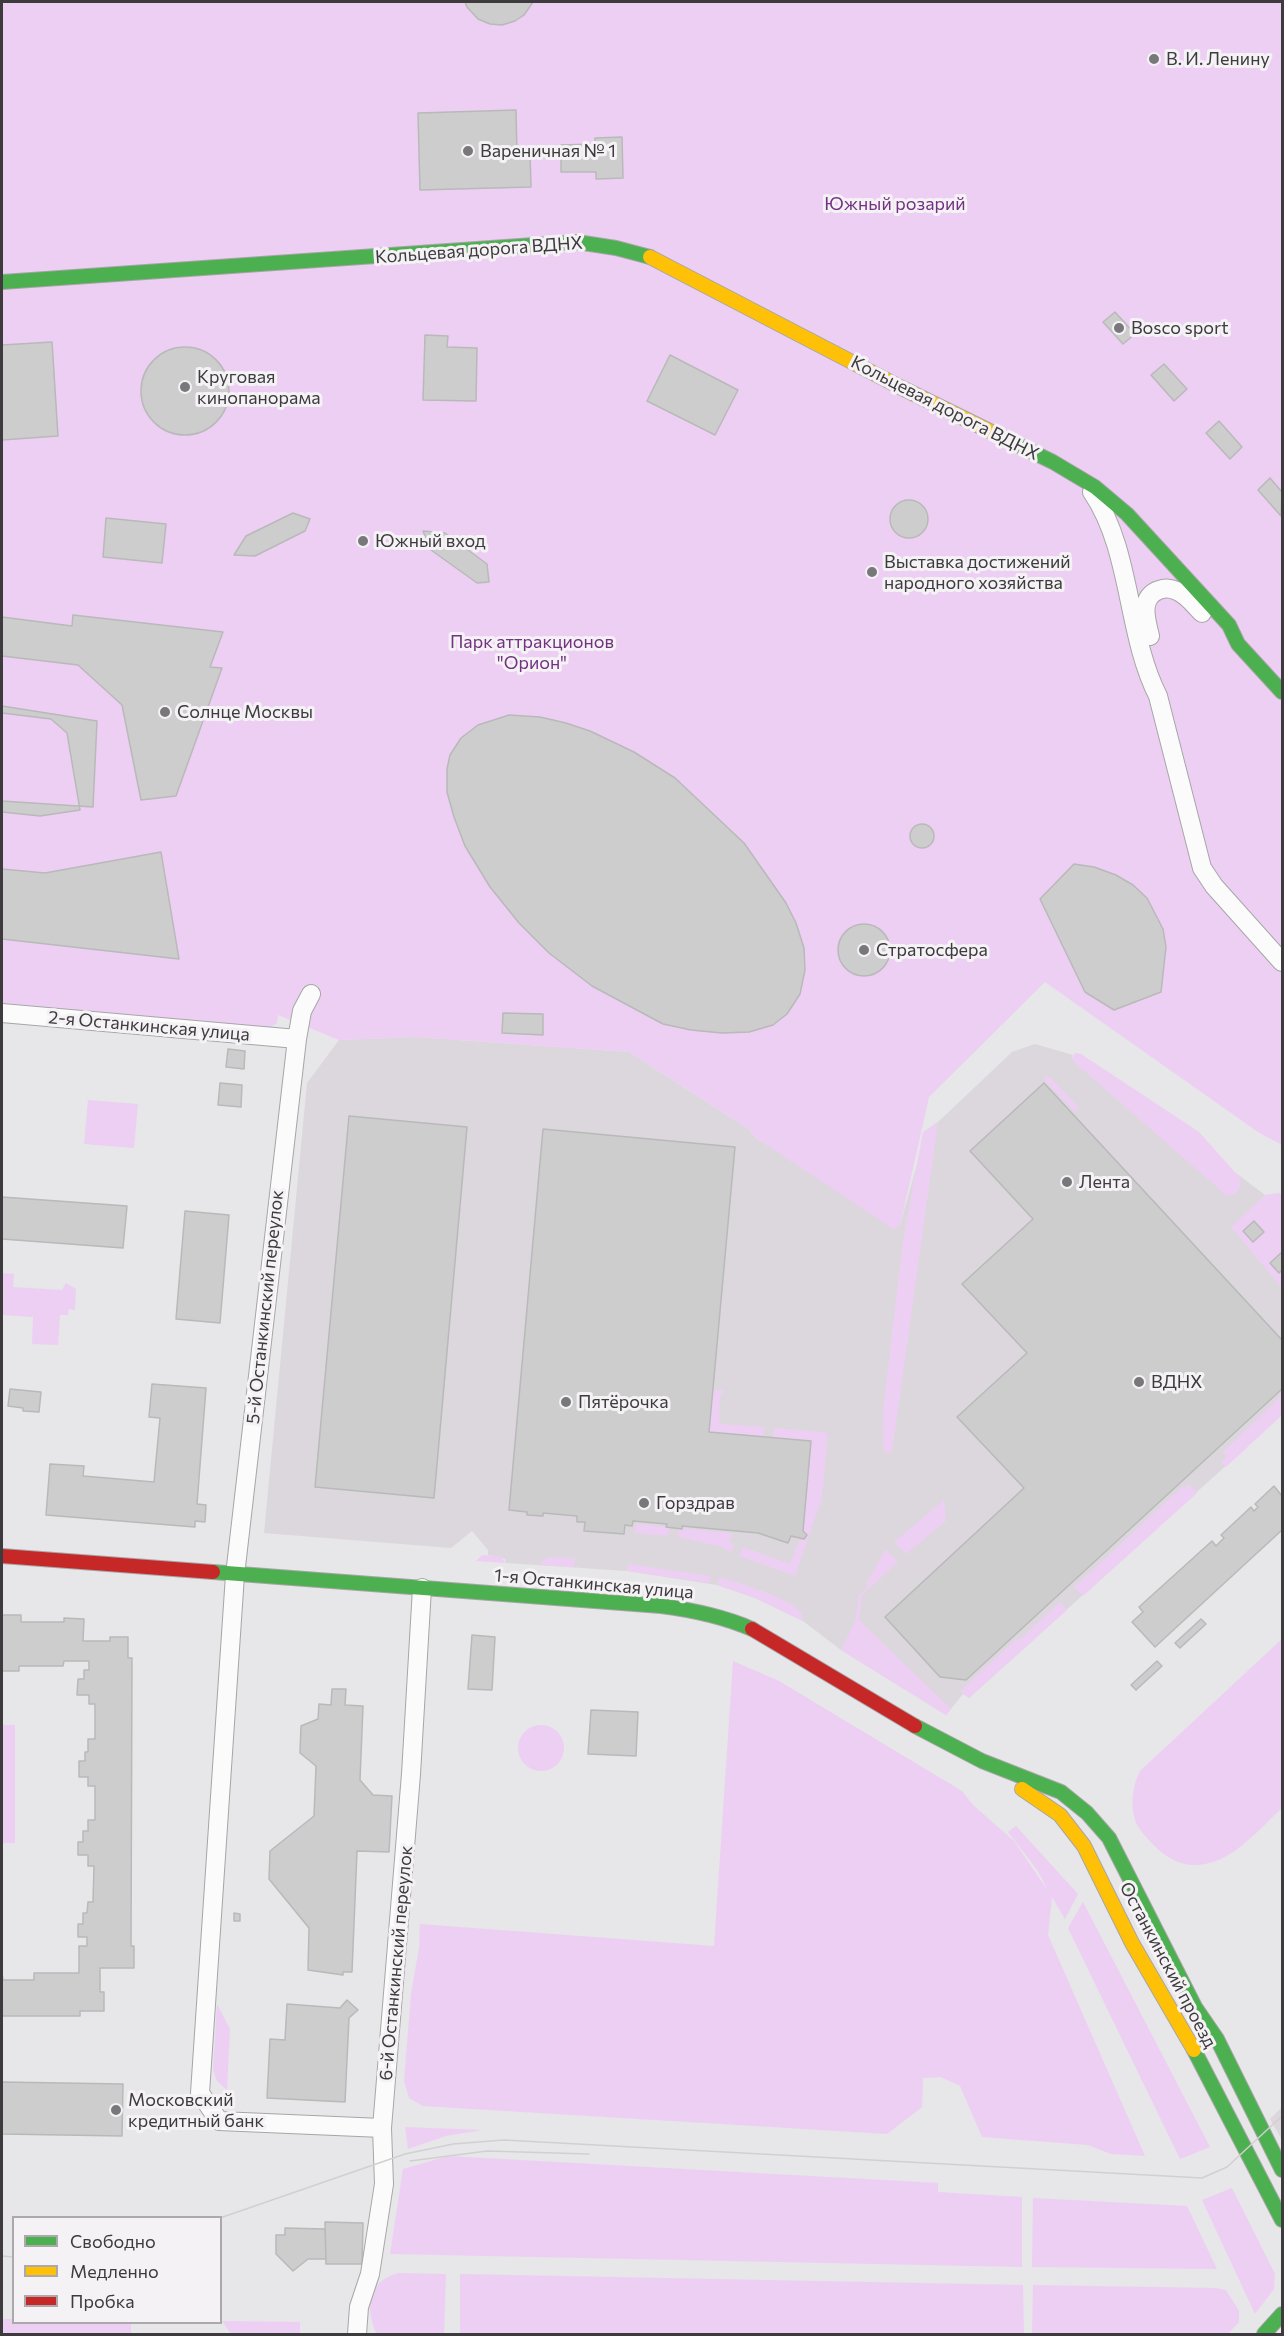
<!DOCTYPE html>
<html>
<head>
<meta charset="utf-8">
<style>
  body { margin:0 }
  #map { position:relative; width:1284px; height:2336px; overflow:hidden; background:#e7e6e8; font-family:Commissioner,sans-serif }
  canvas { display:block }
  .frame { position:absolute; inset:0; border:3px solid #3d3b3d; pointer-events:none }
  .legend { position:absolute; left:12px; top:2216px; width:210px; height:108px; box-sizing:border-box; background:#f5f2f6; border:2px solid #aba9ac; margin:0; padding:8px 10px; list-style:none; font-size:18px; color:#3d3b3d }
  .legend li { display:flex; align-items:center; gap:12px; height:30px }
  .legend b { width:30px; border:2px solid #aba9ac }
</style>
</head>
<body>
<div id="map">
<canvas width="1284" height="2336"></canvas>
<div class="frame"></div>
<ul class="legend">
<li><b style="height:8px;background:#4caf50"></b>Свободно</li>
<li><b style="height:8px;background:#ffc107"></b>Медленно</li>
<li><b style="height:8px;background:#c62828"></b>Пробка</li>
</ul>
</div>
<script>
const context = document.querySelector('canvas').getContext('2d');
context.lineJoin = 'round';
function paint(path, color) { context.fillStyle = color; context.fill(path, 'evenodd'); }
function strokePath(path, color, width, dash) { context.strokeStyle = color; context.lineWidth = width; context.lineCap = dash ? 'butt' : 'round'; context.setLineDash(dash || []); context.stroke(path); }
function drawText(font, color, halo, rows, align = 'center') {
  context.font = font + ' Commissioner,sans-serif'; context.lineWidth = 6; context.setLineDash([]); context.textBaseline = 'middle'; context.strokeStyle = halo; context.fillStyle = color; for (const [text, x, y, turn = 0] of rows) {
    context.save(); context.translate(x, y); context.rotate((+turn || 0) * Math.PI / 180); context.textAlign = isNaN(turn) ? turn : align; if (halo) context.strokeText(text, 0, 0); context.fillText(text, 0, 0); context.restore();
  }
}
paint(new Path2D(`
  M416,1037L629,1052L750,1130L756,1138L900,1225L920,1154L923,1132L938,1122L1012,1052L1035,1044L1073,1055L1072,1057L1240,1178L1236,1173L1265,1195H1282V1415L969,1698L963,1694L946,1715L841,1650L803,1621L755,1598L717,1585L627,1571L506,1563L505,1559L488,1555V1550L472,1531L451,1548L264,1533L307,1083L339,1040Z
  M1282,2107V2136L1281,2138L1270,2119Z`), '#dcd7dd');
paint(new Path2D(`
  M2,2H1282V1145L1258,1132L1045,982L929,1097L900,1226L893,1229L756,1138L750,1130L629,1052L416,1037L339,1040L278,1015L277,1023L268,1029L2,1003Z
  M1075,1053L1081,1054L1199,1132L1240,1178C1242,1188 1238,1195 1227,1196L1074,1062L1072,1059Z
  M1046,1076L1051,1078L1079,1108L1075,1112L1043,1078Z
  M88,1100L138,1104L134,1148L84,1144Z
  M938,1122L892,1452L885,1453L883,1448V1411L903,1240L923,1132Z
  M1280,1193L1282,1195L1281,1287L1231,1227L1265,1195Z
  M2,1273L14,1274L13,1287L62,1290L66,1283L76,1289L75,1310L69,1309L68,1315H60L58,1345L32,1344L33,1317L2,1315Z
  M713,1390L725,1391L720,1395L719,1420L722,1424L764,1427L763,1437L709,1432Z
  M1282,1395V1415L1226,1467L1221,1462L1226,1457L1223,1452Z
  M774,1428L825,1432L828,1436L822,1498L795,1576L739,1556L743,1547L790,1564L800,1539L802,1540L806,1537L805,1532L802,1531L811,1442L773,1438Z
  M1189,1484L1197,1493L1083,1596L1074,1587L1183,1486L1185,1488Z
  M944,1500L946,1521L906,1554L894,1542Z
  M636,1524L669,1527L668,1536L635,1533Z
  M679,1528L732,1533L729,1542L734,1544L731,1553L723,1547L678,1537Z
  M886,1549L898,1562L862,1595L859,1620L951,1709L946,1715L841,1650L855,1622L859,1595L868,1587L866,1584Z
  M482,1555L500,1556L506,1563L476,1561Z
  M548,1557L575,1558L574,1567L540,1565L542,1561Z
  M628,1564L711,1576L709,1583L627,1571Z
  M719,1577C742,1584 783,1595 801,1612L803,1621L755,1598L717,1585Z
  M1060,1602L1067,1610L969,1698L960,1691L1016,1639L1018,1641Z
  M1282,1639V1808C1261,1827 1238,1856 1209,1863C1183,1870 1165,1858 1148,1839C1143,1834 1138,1828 1135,1820C1130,1804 1133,1785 1140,1771Z
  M733,1661L779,1681L962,1791L973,1805L1014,1841L1048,1891L1038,1871L1008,1832L1016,1826L1078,1894L1065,1919L1052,1897L1048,1935L1145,2156L1111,2154L1088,2145L982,2137L960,2086L941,2077L923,2078L922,2107L887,2134L423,2106L409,2098L404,2081L411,1994L419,1948L420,1924L714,1946Z
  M518 1748a23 23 0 1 1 46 0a23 23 0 1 1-46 0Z
  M2,1725H15V1843H2Z
  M1083,1902L1210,2147L1180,2159L1068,1928Z
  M217,2004L230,2029L227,2090L217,2081L213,2070Z
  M405,2127L482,2130L446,2136L408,2149Z
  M448,2156L938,2183V2192L1022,2197V2267L390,2254L403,2169Z
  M1232,2188L1275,2274L1274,2289L1255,2314L1202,2200Z
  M1033,2198L1187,2206L1217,2269L1032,2267Z
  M399,2273L446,2274L444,2334L376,2333C365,2306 367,2281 399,2273Z
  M460,2274L1023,2285L1024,2334H460Z
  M1033,2285L1216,2288L1226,2290L1239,2311V2322L1228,2334H1032Z
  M2,2319H13L14,2322L131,2323V2334H2Z
  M222,2321L300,2322V2334H231Z`), '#edcff4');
const building = new Path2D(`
  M465,2H533L524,15L515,21L502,25L490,24L478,19L467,7Z
  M516,110L517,154H530L531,187L420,190L418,113Z
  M622,137L623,178L596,179V172H561V145L595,144V138Z
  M1115,312L1135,334L1123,344L1103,322Z
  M425,335L448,336L447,347L477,348L476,401L423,400Z
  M52,342L58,436L2,440V345Z
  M141 391a44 44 0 1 1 88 0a44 44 0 1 1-88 0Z
  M670,355L738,390L715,435L647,401Z
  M1164,364L1187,389L1174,401L1151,375Z
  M1219,421L1242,447L1230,459L1206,433Z
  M1270,478L1282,492L1281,516L1258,490Z
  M890 519a19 19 0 1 1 38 0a19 19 0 1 1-38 0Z
  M293,513L310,519L305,531L255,556L234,555L246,536Z
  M106,518L166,524L162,563L103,557Z
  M423,531L445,533L487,564L489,582L477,583L431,550Z
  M73,615L223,632L210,667L222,668L176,796L141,800L122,705L78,665L2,656V617L72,626Z
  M2,706L97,721L93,807L2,801Z
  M2,713L51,719L67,733L80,810L40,816L2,812Z
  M509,715L540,717L566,723L590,731L634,752L675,778L744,843L786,903L796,923L804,948L805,970L800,994L787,1014L773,1025L749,1032L722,1033L691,1030L663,1024L592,986L549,953L519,923L490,887L465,846L454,817L447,792V769L450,755L461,738L478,725Z
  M910 836a12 12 0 1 1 24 0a12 12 0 1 1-24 0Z
  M161,852L179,959L2,939V869L45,873Z
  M1074,864L1094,867L1116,875L1133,885L1147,898L1163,929L1166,947L1161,992L1114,1010L1085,992L1040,899Z
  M838 950a26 26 0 1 1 52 0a26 26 0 1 1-52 0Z
  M503,1013L543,1014V1035L502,1033Z
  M228,1049L245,1051L244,1069L226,1067Z
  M220,1083L242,1085L241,1107L218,1105Z
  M1044,1083L1282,1340V1389L966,1680L940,1677L885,1617L1024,1488L957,1417L1027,1353L962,1284L1033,1219L970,1151Z
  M349,1116L467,1127L434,1498L315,1487Z
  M543,1129L735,1147L709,1432L811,1441L803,1531L807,1535L804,1539L791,1536L788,1543L758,1533L682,1526V1529L666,1527L667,1524L633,1521L632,1526L625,1525L624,1534L584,1531L585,1522H577V1516L543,1513V1516L527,1515V1512L509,1510Z
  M2,1197L127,1206L123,1248L2,1239Z
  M185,1211L229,1215L220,1323L176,1319Z
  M1254,1221L1264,1232L1253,1242L1243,1231Z
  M1282,1252V1270L1279,1273L1270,1263Z
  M152,1384L206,1388L197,1504L206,1505L205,1522L195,1521V1527L46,1515L50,1464L84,1466L83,1476L154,1482L160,1418L149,1417Z
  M10,1389L41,1392L39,1412L23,1411V1408L8,1406Z
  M1274,1486L1282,1496V1530L1155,1647L1132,1622L1143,1612L1139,1607L1212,1541L1216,1546L1224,1538L1221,1535L1251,1507L1254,1511L1258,1507L1255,1504Z
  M2,1615H21V1622H64V1618L84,1619L83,1641H110V1637H128V1658H132L131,1946H134V1968H100V1992H104V2011H80V2016H2V1973L3,1980H34V1973H79V1946H87V1937H78V1924H83V1913H87L88,1902H93L94,1866H88V1855H78V1842H83V1831H88V1820H95V1786H88V1777H79V1761H85V1752H88V1739H95V1704H89V1695H77L78,1679H84V1670H89V1661H64L63,1666H19V1671H2Z
  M1201,1619L1206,1624L1180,1648L1175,1643Z
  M472,1635L495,1637L492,1690L468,1689Z
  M1157,1661L1162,1666L1136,1690L1131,1685Z
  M332,1689H346L345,1705L363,1706L360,1780L373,1795L392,1796L389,1852L357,1851L352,1972H343V1975L308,1970L309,1928L269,1879L270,1851L314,1816L316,1766L300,1753L301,1726L318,1719L319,1704L331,1705Z
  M591,1710L638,1712L636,1756L588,1754Z
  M234,1913L240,1914V1921H234Z
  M347,2000L358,2010L349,2018L345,2102L267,2098L270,2039L285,2040L287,2004L340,2008Z
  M2,2082L123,2084L122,2136L2,2134Z
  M325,2222L363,2223L362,2264H326Z
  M285,2228L325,2229L326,2259H308L293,2271L276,2254V2235H285Z`);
paint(building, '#cdcdce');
strokePath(building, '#b9b9ba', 1.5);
const street = new Path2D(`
  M1092,492C1132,551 1126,633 1158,696L1202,868L1214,886L1282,962
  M1150,636C1146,620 1139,597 1159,590C1164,588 1171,588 1177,591C1187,595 1194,605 1202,613
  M311,994L302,1011L297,1039L235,1575L200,2093L219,2121L382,2128
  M2,1013L297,1039
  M357,2334L359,2307L370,2274L384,2184L382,2128L411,1774L422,1588`);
const fast = new Path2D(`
  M2,282L577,242L616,248L650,257
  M1014,443L1053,462L1095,487L1127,514L1229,625L1238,644L1282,692
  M213,1572L661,1606C693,1610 722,1616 752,1629
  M915,1726L982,1761L1061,1792L1087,1813L1109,1838L1195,2007L1217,2039L1282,2170
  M1194,2050L1282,2220
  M1264,2334L1282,2314`);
const slow = new Path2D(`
  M650,257L900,387L1014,443
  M1022,1789L1060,1815L1084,1846L1132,1943L1194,2050`);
const jam = new Path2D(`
  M2,1556L213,1572
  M752,1629L915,1726`);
strokePath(street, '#a7a6a7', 20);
strokePath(fast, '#a7a6a7', 16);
strokePath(slow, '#a7a6a7', 16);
strokePath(jam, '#a7a6a7', 16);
strokePath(street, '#fbfbfc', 18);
strokePath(fast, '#4caf50', 14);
strokePath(slow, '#ffc107', 14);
strokePath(jam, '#c62828', 14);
strokePath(new Path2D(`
  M410,2161L487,2151L589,2154
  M220,2218L405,2154L453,2144L504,2140L1202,2178L1227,2167L1282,2116
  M2,2256L14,2257`), '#d1d0d1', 1.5);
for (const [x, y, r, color] of [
  [1154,59,6,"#787779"],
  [468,151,6,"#787779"],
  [1119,328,6,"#787779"],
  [185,387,6,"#787779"],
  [363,541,6,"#787779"],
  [872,572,6,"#787779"],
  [165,712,6,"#787779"],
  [864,950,6,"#787779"],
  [1067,1182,6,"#787779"],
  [1139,1382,6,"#787779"],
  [566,1402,6,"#787779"],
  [644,1503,6,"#787779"],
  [116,2110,6,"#787779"]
]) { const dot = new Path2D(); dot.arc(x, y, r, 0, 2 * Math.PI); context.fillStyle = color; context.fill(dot); strokePath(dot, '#f5f2f6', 2); }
drawText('18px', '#3d3b3d', '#f5f2f6', [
  ["В. И. Ленину",1166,59],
  ["Вареничная № 1",480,151],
  ["Bosco sport",1131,328],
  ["Круговая",197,377],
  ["кинопанорама",197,398],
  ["Южный вход",375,541],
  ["Выставка достижений",884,562],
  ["народного хозяйства",884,583],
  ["Солнце Москвы",177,712],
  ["Стратосфера",876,950],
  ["Лента",1079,1182],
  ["ВДНХ",1151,1382],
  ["Пятёрочка",578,1402],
  ["Горздрав",656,1503],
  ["Московский",128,2100],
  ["кредитный банк",128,2121]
], 'left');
drawText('18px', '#733182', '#f5f2f6', [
  ["Южный розарий",895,204],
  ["Парк аттракционов",532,642],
  ["\"Орион\"",532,663]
]);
drawText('18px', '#3d3b3d', '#f5f2f6', [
  ["Кольцевая дорога ВДНХ",479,250,-4],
  ["Кольцевая дорога ВДНХ",945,408,27],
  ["2-я Останкинская улица",149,1026,5],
  ["5-й Останкинский переулок",265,1307,-84],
  ["1-я Останкинская улица",594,1584,5],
  ["6-й Останкинский переулок",396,1963,-85],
  ["Останкинский проезд",1168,1965,62]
]);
</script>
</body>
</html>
